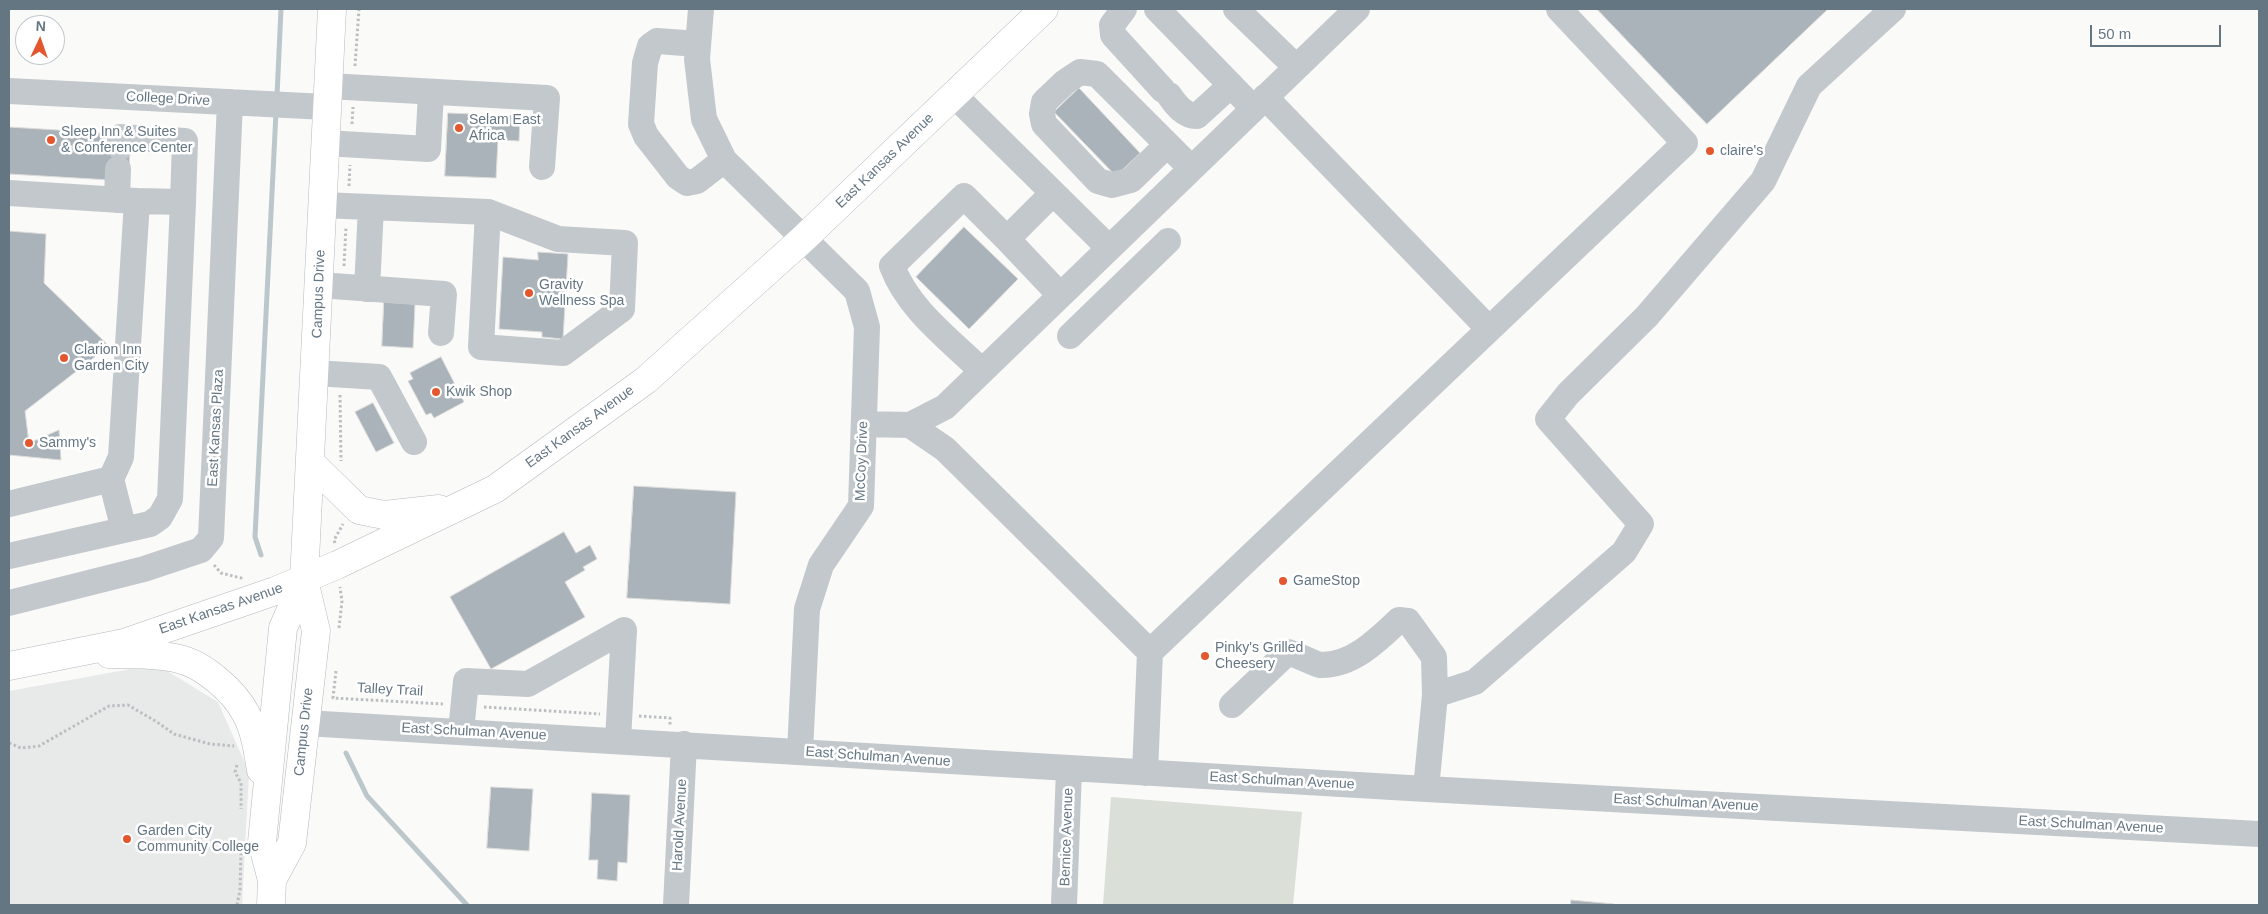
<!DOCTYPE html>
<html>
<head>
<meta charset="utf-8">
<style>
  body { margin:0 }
  #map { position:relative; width:2268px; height:914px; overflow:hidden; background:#fafaf8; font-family:Helvetica,sans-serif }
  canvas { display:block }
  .frame { position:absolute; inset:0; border:10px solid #657683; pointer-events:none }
  .north { position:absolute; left:15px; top:15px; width:50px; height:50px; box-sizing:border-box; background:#fff; border:1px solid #c1c8cd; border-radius:50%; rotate:3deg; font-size:14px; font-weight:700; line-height:20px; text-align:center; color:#657683 }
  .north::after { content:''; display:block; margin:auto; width:18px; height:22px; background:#e4572e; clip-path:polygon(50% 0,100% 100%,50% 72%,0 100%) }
  .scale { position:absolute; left:2090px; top:25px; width:131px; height:22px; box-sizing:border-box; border:2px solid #657683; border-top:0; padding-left:6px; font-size:15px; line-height:18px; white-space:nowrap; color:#657683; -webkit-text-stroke:4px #fff; paint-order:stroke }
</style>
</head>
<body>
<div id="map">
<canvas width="2268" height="914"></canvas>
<div class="frame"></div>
<div class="north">N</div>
<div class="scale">50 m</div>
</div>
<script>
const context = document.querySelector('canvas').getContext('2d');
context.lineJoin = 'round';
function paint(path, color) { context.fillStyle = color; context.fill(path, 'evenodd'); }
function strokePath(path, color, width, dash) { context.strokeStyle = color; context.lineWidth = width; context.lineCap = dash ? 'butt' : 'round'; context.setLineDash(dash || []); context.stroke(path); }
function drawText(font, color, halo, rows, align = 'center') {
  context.font = font + ' Helvetica,sans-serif'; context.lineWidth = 5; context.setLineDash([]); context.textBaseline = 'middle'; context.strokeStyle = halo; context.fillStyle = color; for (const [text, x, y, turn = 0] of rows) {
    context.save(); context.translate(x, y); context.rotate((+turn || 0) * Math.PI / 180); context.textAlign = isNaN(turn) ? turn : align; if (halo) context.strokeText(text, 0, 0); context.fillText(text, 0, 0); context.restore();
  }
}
paint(new Path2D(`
  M131,669H164L218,702L249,772L242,905H9V691Z`), '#e8e9e9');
paint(new Path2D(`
  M1111,797L1302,812L1293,905H1103Z`), '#dadfd7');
strokePath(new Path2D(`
  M277,96L281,9
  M261,555L255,537L276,112
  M346,753L367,796L467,905`), '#bbc7cb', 5);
const building = new Path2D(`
  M1597,9H1828L1707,124Z
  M1079,88L1140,153L1116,176L1054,112Z
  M448,113L520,116L519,141L498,140L496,178L445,176Z
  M9,127L106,133L105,146L130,148L129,169L110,180L9,174Z
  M964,227L1018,279L969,329L916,277Z
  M9,231L46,234L44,283L109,346L25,411L29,443L59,430L61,460L9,455Z
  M538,252L568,254L563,339L542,337V332L499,329L503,257L538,260Z
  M384,302L415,304L413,348L382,346Z
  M441,357L464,402L434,418L431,413L426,415L408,381L413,379L410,373Z
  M373,403L394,443L376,452L355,412Z
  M634,486L736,492L730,604L627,598Z
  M564,532L576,553L590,545L597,559L583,567L585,570L565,582L585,617L491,669L450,597Z
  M491,787L533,789L529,851L487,848Z
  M592,793L630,795L627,863L618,862L617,881L597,879L598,860H589Z
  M1571,900L1614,904V905H1571Z`);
paint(building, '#aab3b9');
strokePath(building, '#dcdcda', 1);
const major = new Path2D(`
  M311,463L359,510L384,515L439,509
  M109,654C132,655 157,653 179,659C203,664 235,692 246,714C255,730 258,752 261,770
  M9,666L124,643L275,591L337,565L495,489L646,380L803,239L1044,9
  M272,880L292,843L316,631L304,580L332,9
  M271,905L272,880L262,842L283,628L304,580`);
strokePath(major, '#b5babe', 29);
strokePath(new Path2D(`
  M355,66L359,9
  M352,124L353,107
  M349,186L350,165
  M344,266L346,227
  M340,395L341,461
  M335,543L334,540L343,524
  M214,565L221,573L241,578L242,581
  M339,628L342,601L340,587
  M336,671L333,698L443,704
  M484,707L600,714
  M639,716L670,718V725
  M9,743L21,748L39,746L109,706L128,705L157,722L174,734L210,744L234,746
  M237,765L235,772L241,783V809
  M237,905L240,890L241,853`), '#bbbfc2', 3, [2.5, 2.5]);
strokePath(new Path2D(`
  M701,9L697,59L704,119L724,160L857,291L867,327L861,506L821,565L807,609L800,752
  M1124,9L1112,25L1113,35L1163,90
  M1157,9L1253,108
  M1236,9L1296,67
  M698,44L657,41L650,46L645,63L641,124L646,136L678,177L687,183L697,181L724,160
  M328,86L547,98L542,167
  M9,91L326,107
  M954,95L1109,248
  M1169,95C1176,105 1184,116 1197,116L1231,85
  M1265,97L1489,329
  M325,143L428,149L431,92
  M1167,145L1131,180L1112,185L1098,181L1044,124L1042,114L1044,102L1065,82L1080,72L1097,74L1191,168
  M120,147V137L185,141L183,202
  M9,193L137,201L121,457L111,479L9,504
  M117,200L118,169
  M322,205L488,212L558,239L625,243L622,309L563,353L481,347L488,212
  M1007,239L1060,295
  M319,285L444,294L441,333
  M367,289L371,207
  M1070,336L1168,241
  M982,371C949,339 908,309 892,266L964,196L1007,239L1053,193
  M315,373L379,377L414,442
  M864,424L910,425L945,449L1150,652
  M910,425L945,407L1357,9
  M111,479L124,530
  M9,556L150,524L160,517L170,499L183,202L137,201
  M9,603L144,569L201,550L211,538L230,102
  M1232,705L1288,652C1295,654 1315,664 1320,665C1352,666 1378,640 1399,620L1408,621L1434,657L1435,695
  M305,723L1426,789L2259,834
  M461,731L466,681L528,684L624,630L618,740
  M1145,773L1150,652L1685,143L1559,9
  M1426,789L1435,695L1475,682L1624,552L1641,524L1548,419L1568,394L1647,316L1763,181L1809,86L1893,9
  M676,905L684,744
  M1064,905L1069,769`), '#c3c8cc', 26);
strokePath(major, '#fff', 28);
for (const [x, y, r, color] of [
  [459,128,5,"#e4572e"],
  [51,140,5,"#e4572e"],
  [1710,151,5,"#e4572e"],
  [529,293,5,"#e4572e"],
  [64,358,5,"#e4572e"],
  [436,392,5,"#e4572e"],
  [29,443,5,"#e4572e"],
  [1283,581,5,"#e4572e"],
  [1205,656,5,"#e4572e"],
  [127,839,5,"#e4572e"]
]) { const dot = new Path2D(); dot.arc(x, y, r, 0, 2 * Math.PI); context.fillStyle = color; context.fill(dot); strokePath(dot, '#fff', 2); }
drawText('14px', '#657683', '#fff', [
  ["College Drive",168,99,3],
  ["East Kansas Avenue",885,161,-44],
  ["Campus Drive",319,294,-88],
  ["East Kansas Avenue",580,427,-36],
  ["East Kansas Plaza",216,428,-87],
  ["McCoy Drive",862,461,-88],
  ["East Kansas Avenue",221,609,-19],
  ["Talley Trail",390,690,3],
  ["Campus Drive",304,732,-84],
  ["East Schulman Avenue",474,732,3],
  ["East Schulman Avenue",878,757,4],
  ["East Schulman Avenue",1282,781,3],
  ["East Schulman Avenue",1686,803,3],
  ["Harold Avenue",680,825,-87],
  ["East Schulman Avenue",2091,825,3],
  ["Bernice Avenue",1067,837,-88]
]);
drawText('14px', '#657683', '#fff', [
  ["Selam East",469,120],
  ["Africa",469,136],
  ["Sleep Inn & Suites",61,132],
  ["& Conference Center",61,148],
  ["claire's",1720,151],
  ["Gravity",539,285],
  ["Wellness Spa",539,301],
  ["Clarion Inn",74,350],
  ["Garden City",74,366],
  ["Kwik Shop",446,392],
  ["Sammy's",39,443],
  ["GameStop",1293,581],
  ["Pinky's Grilled",1215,648],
  ["Cheesery",1215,664],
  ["Garden City",137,831],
  ["Community College",137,847]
], 'left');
</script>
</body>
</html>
